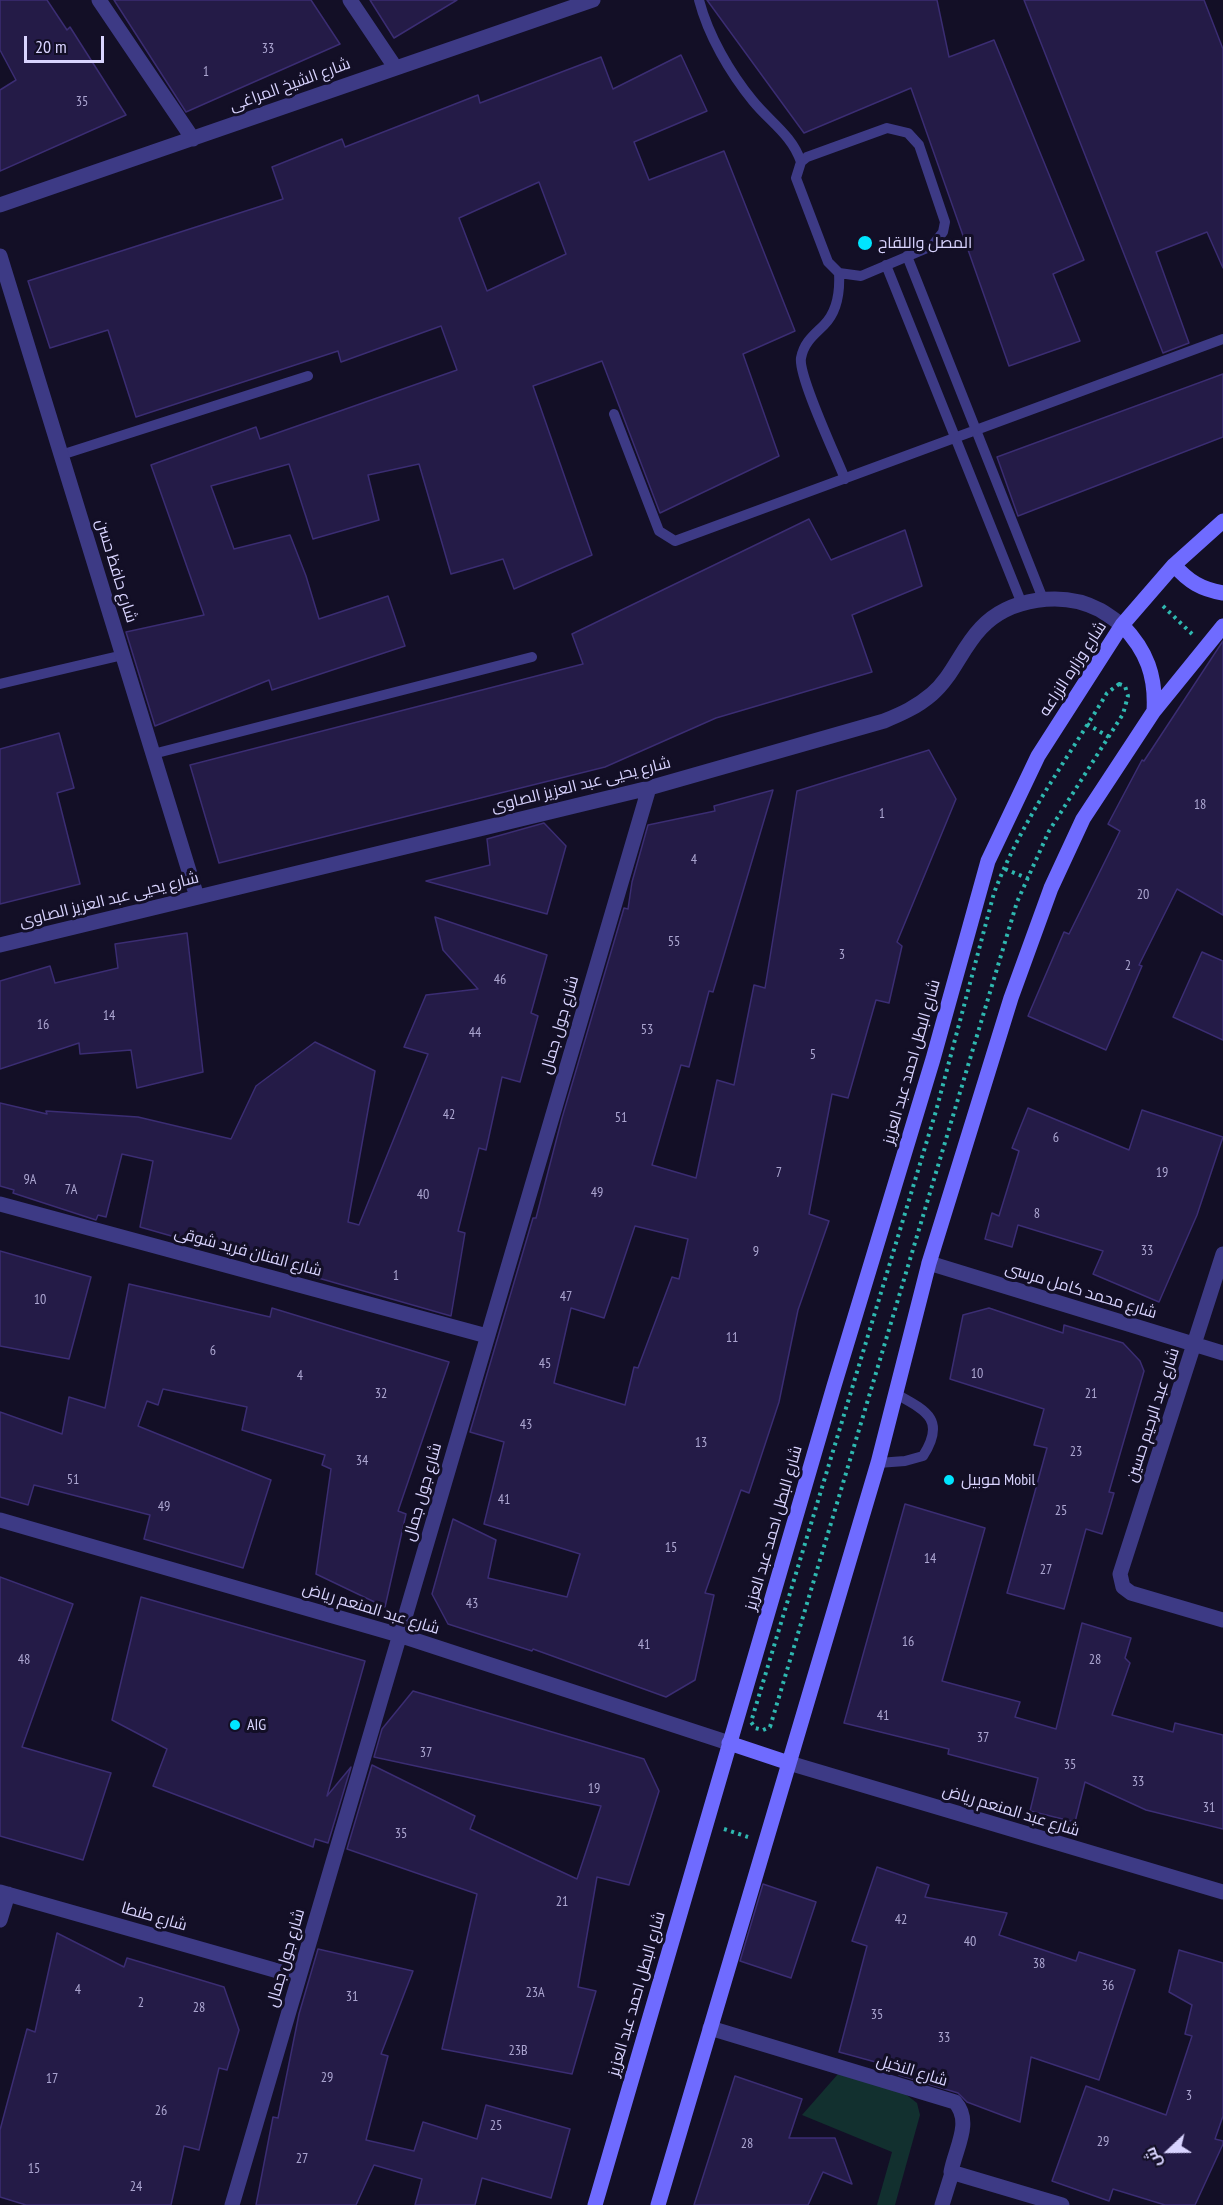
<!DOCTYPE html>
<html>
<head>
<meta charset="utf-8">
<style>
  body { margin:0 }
  #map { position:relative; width:1223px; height:2205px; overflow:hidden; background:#130f26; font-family:"PT Sans Narrow",Cairo,sans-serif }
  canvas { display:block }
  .north { position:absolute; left:1139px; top:2121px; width:60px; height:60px; -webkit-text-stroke:4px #130f26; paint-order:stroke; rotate:248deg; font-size:16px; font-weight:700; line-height:24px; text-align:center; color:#d9d4ff }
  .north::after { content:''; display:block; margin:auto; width:21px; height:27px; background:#d9d4ff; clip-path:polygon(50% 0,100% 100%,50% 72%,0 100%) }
  .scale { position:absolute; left:24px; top:36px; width:80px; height:27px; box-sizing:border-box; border:3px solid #d9d4ff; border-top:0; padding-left:8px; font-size:18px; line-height:21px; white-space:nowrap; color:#d9d4ff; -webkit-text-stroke:4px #130f26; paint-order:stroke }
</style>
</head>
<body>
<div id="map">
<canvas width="1223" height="2205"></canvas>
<div class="north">ش</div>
<div class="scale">20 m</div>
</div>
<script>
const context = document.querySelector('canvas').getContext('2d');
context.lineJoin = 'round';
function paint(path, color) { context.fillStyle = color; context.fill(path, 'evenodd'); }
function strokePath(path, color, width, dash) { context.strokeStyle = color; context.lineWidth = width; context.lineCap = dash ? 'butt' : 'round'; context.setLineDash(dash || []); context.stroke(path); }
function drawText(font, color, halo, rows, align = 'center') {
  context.font = font + ' "PT Sans Narrow",Cairo,sans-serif'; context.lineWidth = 6; context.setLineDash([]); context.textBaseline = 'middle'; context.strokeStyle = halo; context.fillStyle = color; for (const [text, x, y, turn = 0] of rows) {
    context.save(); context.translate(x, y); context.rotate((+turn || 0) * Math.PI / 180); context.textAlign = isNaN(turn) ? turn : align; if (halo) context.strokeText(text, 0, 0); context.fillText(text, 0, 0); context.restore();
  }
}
paint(new Path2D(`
  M838,2074L904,2093L917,2103L920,2115L895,2205H877L892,2152L802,2115Z`), '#12302f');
const building = new Path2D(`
  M0,0H47L67,30L70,27L126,115L0,171V90L16,80L0,50Z
  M114,0H311L340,44L186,112Z
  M370,0H457L394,38Z
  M707,0H937L949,57L994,40L1084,260L1053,274L1080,341L1009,366L911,88L804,133Z
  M1024,0H1204L1223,49V268L1207,232L1156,252L1189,343L1163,353Z
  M681,55L707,111L634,142L649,180L724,151L795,331L743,354L779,456L660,513L602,361L533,386L592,555L514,589L503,559L451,574L419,464L368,475L379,520L313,539L289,464L211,486L234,549L290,535L306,576L319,619L388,596L405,646L272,690L269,680L155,726L126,632L204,615L151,465L256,427L260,439L457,370L441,326L341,362L338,351L136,417L108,330L50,348L28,281L283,199L272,167L342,139L345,147L478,95L480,103L601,57L613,89ZM539,182L566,254L487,291L459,218Z
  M1223,374V437L1018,516L997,457Z
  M809,519L831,560L905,530L922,586L852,615L872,672L716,718L605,767L219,863L190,765L583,664L572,634Z
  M1223,641V915L1177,889L1139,965L1142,966L1106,1050L1028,1016L1064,932L1069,934L1120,831L1108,824L1142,760L1144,761Z
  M59,733L74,788L57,793L80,884L0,904V749Z
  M929,750L956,799L897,942L902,946L889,1003L876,1000L848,1098L832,1094L809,1214L829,1221L798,1310L779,1402L749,1493L741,1490L705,1593L714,1595L695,1680L666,1697L533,1649L532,1651L448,1624L432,1594L453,1519L496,1540L488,1578L567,1597L580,1554L484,1524L504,1442L470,1432L533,1218H536L562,1118L624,908L628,909L632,882L648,825L715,811L714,806L773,790L713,992L709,991L689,1067L681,1065L652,1165L696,1178L717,1080L734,1085L754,985L765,988L797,791ZM635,1226L688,1239L679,1279L672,1277L638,1368L634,1367L625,1405L554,1383L571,1308L604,1318Z
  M544,823L566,846L547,914L426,881L490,865L487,839Z
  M435,917L547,955L531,1013L538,1016L520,1082L502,1077L486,1150L479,1148L458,1231L465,1233L451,1316L140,1227L153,1161L122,1154L106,1217L98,1215L96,1220L13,1193L14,1190L0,1186V1103L47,1114L46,1111L138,1117L231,1139L256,1086L315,1042L375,1071L348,1222L359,1225L428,1054L404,1047L426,995L478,989L443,950Z
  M187,933L203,1072L137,1088L131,1050L80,1054L79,1043L0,1069V981L50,966L55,983L118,968L115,944Z
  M1202,952L1223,961V1040L1173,1017Z
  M1028,1108L1129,1150L1142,1110L1223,1137L1197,1215L1159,1302L1093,1274L1103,1251L1018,1225L1012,1247L985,1239L992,1213L999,1216L1019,1151L1012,1148Z
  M0,1251L91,1277L69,1359L0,1346Z
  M129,1284L270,1317L272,1308L449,1362L398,1511L406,1514L385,1607L316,1574L331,1469L322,1465L325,1455L242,1430L247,1407L163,1389L158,1405L147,1401L138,1426L271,1480L243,1568L144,1539L150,1515L34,1485L28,1505L0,1497V1412L62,1434L69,1397L105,1408Z
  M989,1308L1063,1333L1064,1325L1123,1343L1140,1361L1144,1371L1109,1492L1114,1493L1102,1534L1086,1529L1064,1609L1007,1593L1047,1448L1034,1445L1044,1409L950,1379L963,1315Z
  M905,1504L985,1528L942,1681L1020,1702L1015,1717L1056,1729L1082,1623L1131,1638L1125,1658L1130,1663L1112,1715L1173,1732L1175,1723L1223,1735V1829L1146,1810L1085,1782L1075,1822L1030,1811L1038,1778L948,1754L949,1749L844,1723Z
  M0,1577L73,1604L22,1747L111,1773L83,1860L0,1836Z
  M141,1597L365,1661L327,1796L351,1767L328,1843L315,1839L313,1847L153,1786L167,1749L112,1720Z
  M413,1691L644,1759L659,1791L629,1885L597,1877L578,1987L596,1991L572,2074L442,2049L477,1894L347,1849L372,1765L475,1816L470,1829L577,1879L601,1806L374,1757L382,1729Z
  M877,1867L929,1885L925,1897L1007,1913L999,1935L1076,1961L1079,1952L1135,1970L1099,2080L1031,2057L1020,2122L967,2102L958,2093L899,2075L901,2069L839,2052L867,1946L852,1941Z
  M763,1884L816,1902L791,1978L740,1961Z
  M57,1933L124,1967L127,1958L224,1987L239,2030L227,2070L219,2068L199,2150L184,2146L171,2205H26L0,2197V2130L27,2029L35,2032Z
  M318,1949L413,1971L381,2054L388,2056L366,2140L414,2151L423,2122L477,2139L486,2105L570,2129L551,2198L482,2178L475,2205H415L422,2179L374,2165L356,2205H256L273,2117L278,2118L299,2014Z
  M1179,1950L1223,1963V2116L1215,2139L1223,2141V2144L1195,2205H1165L1113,2189L1109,2201L1052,2181L1086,2086L1166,2115L1192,2036L1185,2034L1192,2005L1169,1992Z
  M735,2076L802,2099L789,2138H835L852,2184L823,2172L808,2205H694Z`);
paint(building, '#241b47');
strokePath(building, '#3b2d73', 1.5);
strokePath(new Path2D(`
  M1163,606L1192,634
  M1119,684L1125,686L1128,696L1123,714L1049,831L1017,902L770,1727L763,1730L755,1728L751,1722L936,1111L994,893C1021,821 1068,758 1107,693Z
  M1087,724L1109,737
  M1005,869L1029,879
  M724,1829L748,1837`), '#2fb8b0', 4, [3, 4.5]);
strokePath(new Path2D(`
  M699,0C708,35 730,73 753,101C770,122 792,135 801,162
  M887,128L908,133L919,145L945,222L943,232L932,246L861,276L839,273L828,262L796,178L801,162L807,157Z
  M907,256L1043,599
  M886,265L1022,604
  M839,273C840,291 838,311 824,325C814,335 804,342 801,358C798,376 836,456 845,479
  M614,414L659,531L675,541L1223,339
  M61,455L308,376
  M0,684L123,655
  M153,754L532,657
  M878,1463L905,1461L923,1456C946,1420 927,1411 896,1394`), '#3d3a85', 10);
strokePath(new Path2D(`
  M99,0L193,139
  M350,0L395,67
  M0,205L593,0
  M0,256L197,897
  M0,945L649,788L884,721C901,714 917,707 932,694C953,676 961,649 981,628C1009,598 1063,590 1100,610C1107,614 1115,620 1122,625
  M0,1204L487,1336
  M1223,1254L1120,1574L1123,1587L1131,1593L1223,1620
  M929,1263L1223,1353
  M0,1520L399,1635L729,1743
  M789,1763L1223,1892
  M0,1892L299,1977
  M0,1920L8,1894
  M710,2028L955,2102C973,2122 955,2149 951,2172L1062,2205
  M232,2205L649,788
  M942,2205L952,2173`), '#3d3a85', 15);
strokePath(new Path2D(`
  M1174,565C1189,582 1201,589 1223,593
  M1122,625C1147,651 1156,676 1154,711
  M729,1743L789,1763
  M595,2205L834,1386L933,1059L988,861L1038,756L1122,625L1174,565L1223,521
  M658,2205L878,1463L929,1263L1011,998L1051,888L1083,819L1154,711L1223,626`), '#6f6bff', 15);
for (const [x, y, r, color] of [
  [865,243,8,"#00e5ff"],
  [949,1480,6,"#00e5ff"],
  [235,1725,6,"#00e5ff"]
]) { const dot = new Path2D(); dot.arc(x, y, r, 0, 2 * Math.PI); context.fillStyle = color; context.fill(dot); strokePath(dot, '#130f26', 2); }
drawText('14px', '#aca6d1', null, [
  ["33",268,49],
  ["1",206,72],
  ["35",82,102],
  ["18",1200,805],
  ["1",882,814],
  ["4",694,860],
  ["20",1143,895],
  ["55",674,942],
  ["3",842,955],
  ["2",1128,966],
  ["46",500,980],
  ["14",109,1016],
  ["16",43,1025],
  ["53",647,1030],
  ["44",475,1033],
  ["5",813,1055],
  ["42",449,1115],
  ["51",621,1118],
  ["6",1056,1138],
  ["7",779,1173],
  ["19",1162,1173],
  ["9A",30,1180],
  ["7A",71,1190],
  ["49",597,1193],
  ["40",423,1195],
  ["8",1037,1214],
  ["33",1147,1251],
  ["9",756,1252],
  ["1",396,1276],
  ["47",566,1297],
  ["10",40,1300],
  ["11",732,1338],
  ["6",213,1351],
  ["45",545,1364],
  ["10",977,1374],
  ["4",300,1376],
  ["32",381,1394],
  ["21",1091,1394],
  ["43",526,1425],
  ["13",701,1443],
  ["23",1076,1452],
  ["34",362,1461],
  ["51",73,1480],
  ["41",504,1500],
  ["49",164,1507],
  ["25",1061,1511],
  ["15",671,1548],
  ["14",930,1559],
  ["27",1046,1570],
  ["43",472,1604],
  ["16",908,1642],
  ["41",644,1645],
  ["48",24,1660],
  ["28",1095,1660],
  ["41",883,1716],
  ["37",983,1738],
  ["37",426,1753],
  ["35",1070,1765],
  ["33",1138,1782],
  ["19",594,1789],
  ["31",1209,1808],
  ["35",401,1834],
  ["21",562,1902],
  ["42",901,1920],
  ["40",970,1942],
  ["38",1039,1964],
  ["36",1108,1986],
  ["4",78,1990],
  ["23A",535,1993],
  ["31",352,1997],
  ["2",141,2003],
  ["28",199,2008],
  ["35",877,2015],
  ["33",944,2038],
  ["23B",518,2051],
  ["29",327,2078],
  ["17",52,2079],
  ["3",1189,2096],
  ["26",161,2111],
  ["25",496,2126],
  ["29",1103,2142],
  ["28",747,2144],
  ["27",302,2159],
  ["15",34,2169],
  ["24",136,2187]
]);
drawText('16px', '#d9d4ff', '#130f26', [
  ["شارع الشيخ المراغى",290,85,-20],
  ["شارع حافظ حسن",116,571,73],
  ["شارع وزاره الزراعه",1073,669,-57],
  ["شارع يحيى عبد العزيز الصاوى",581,785,-14],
  ["شارع يحيى عبد العزيز الصاوى",109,900,-14],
  ["شارع جول جمال",560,1025,-74],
  ["شارع البطل احمد عبد العزيز",912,1062,-74],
  ["شارع الفنان فريد شوقى",248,1252,15],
  ["شارع محمد كامل مرسى",1081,1291,17],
  ["شارع عبد الرحيم حسين",1153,1415,-72],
  ["شارع جول جمال",423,1492,-74],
  ["شارع البطل احمد عبد العزيز",774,1528,-74],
  ["شارع عبد المنعم رياض",371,1609,17],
  ["شارع عبد المنعم رياض",1011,1811,17],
  ["شارع طنطا",154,1917,16],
  ["شارع جول جمال",286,1958,-74],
  ["شارع البطل احمد عبد العزيز",637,1994,-74],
  ["شارع النخيل",912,2071,17]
]);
drawText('16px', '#d9d4ff', '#130f26', [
  ["المصل واللقاح",878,243],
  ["موبيل Mobil",961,1480],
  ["AIG",247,1725]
], 'left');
</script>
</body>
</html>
